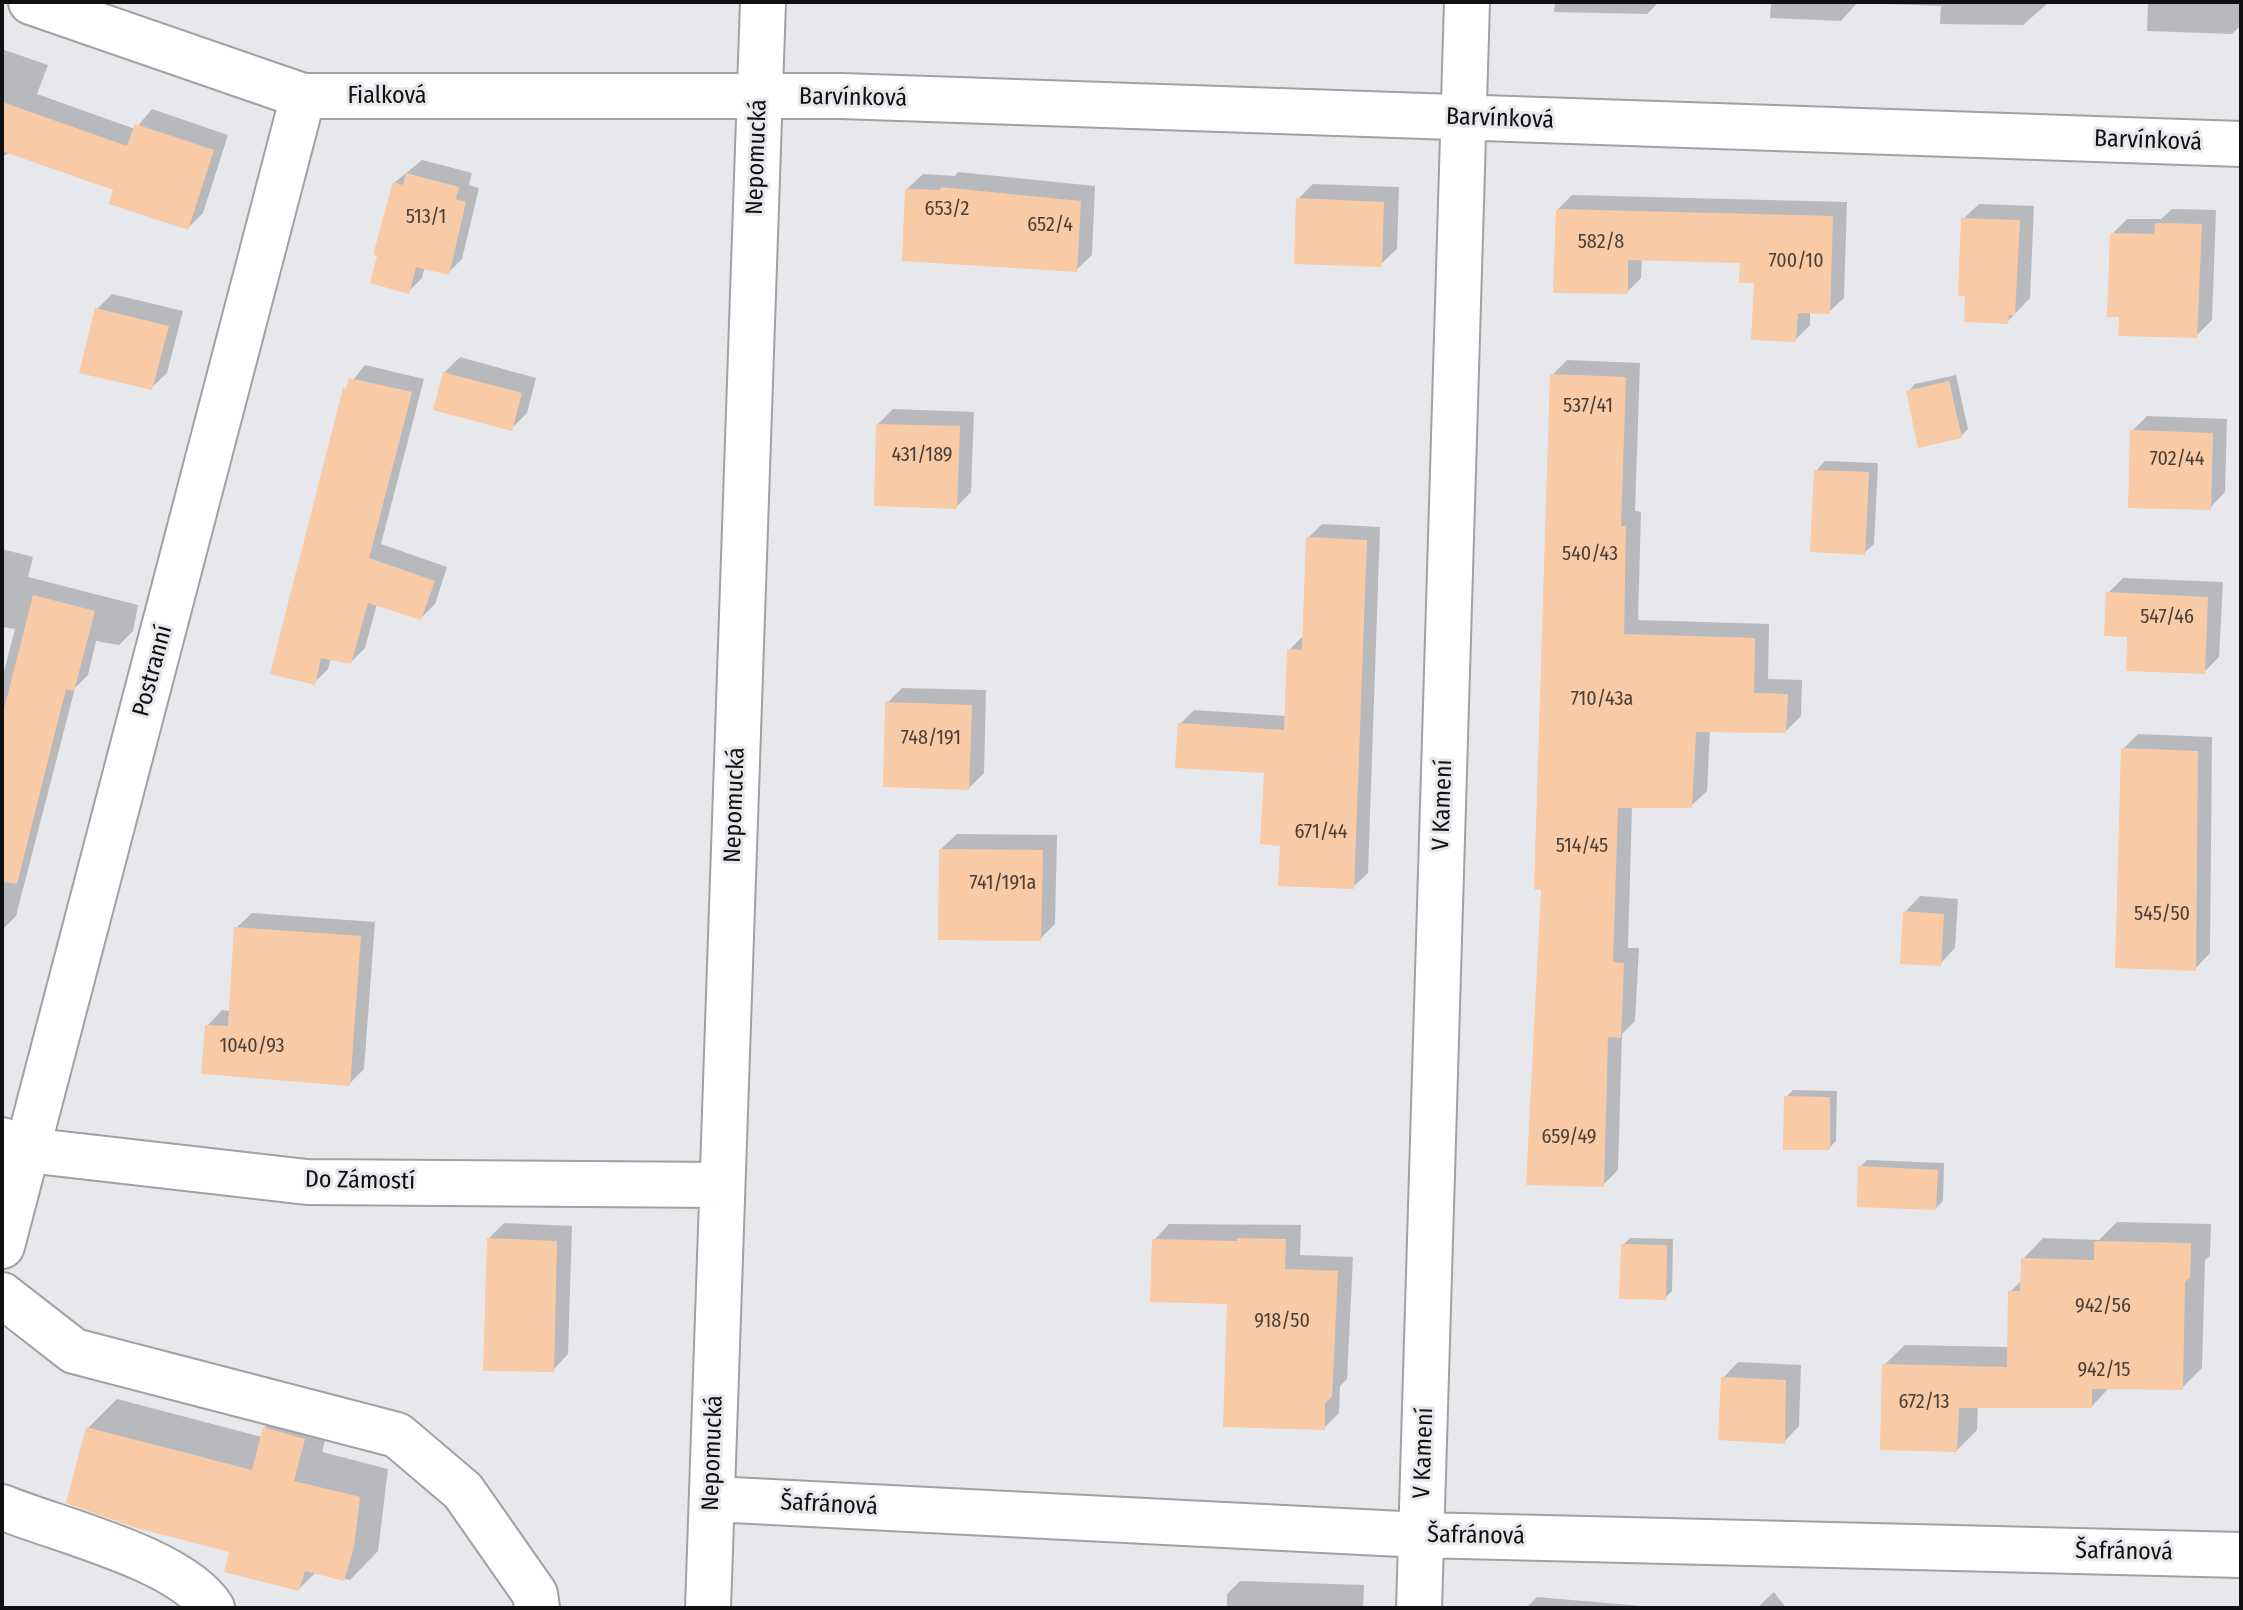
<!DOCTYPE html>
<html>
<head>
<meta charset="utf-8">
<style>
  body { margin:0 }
  #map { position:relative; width:2243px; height:1610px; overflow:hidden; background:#e7e8eb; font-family:"Fira Sans Condensed",sans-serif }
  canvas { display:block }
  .frame { position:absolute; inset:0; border:4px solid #101012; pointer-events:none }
</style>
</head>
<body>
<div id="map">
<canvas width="2243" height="1610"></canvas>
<div class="frame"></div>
</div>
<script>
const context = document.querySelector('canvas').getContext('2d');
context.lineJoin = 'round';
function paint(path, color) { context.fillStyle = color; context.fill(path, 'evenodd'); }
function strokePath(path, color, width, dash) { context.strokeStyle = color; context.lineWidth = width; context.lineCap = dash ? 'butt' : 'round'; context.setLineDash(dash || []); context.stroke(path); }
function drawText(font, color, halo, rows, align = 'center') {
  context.font = font + ' "Fira Sans Condensed",sans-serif'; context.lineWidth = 6; context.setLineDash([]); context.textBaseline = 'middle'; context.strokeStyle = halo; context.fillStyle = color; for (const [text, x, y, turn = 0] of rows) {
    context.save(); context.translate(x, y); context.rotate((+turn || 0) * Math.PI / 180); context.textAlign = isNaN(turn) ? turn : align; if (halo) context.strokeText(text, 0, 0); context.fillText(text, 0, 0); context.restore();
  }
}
paint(new Path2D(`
  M1555,2H1659L1647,14L1554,12Z
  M1771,2H2049L2023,25L1940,24L1941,6L1857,3L1841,21L1770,18Z
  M2148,2H2241V25L2232,34L2147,31Z
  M2,49L48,65L37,94L135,129L152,109L228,135L203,213L188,228L116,189L11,152L2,157Z
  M422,160L472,173L469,185L479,188L462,259L448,273L425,267L422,278L408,292L379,255L394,183Z
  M958,172L1095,186L1092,255L1076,270L907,189L923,174L955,176Z
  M1313,184L1399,187L1397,249L1381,264L1298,199Z
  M1572,195L1847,202L1844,298L1829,312L1810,311V325L1795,340L1742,261L1642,258L1641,278L1627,292L1558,209Z
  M1979,204L2034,206L2030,298L2007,322L1963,219Z
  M2172,209L2216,210L2212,320L2196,336L2121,315L2112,234L2127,219H2161Z
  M112,294L183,311L167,373L151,388L97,309Z
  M460,357L536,378L527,413L511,429L444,373Z
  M1567,360L1640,363L1635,511L1641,512L1638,620L1769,624L1768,679L1802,680L1801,716L1786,731L1710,730L1707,791L1691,806H1632L1628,948H1639L1635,1021L1622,1034L1618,1170L1603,1185L1543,888L1552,375Z
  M365,365L424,379L381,544L447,567L435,604L421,618L377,604L365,648L351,662L331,658L328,669L314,683L345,390Z
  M1956,375L1968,429L1961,436L1908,392L1915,384Z
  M893,409L974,412L971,492L956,507L878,424Z
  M2147,416L2227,419L2225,492L2210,508L2132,431Z
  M1825,461L1878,463L1874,544L1864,553L1816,471Z
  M1322,524L1380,527L1368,873L1353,887L1282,844L1266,771L1180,724L1194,710L1287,716L1289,650L1303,636L1308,538Z
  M2,549L33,557L28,577L138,605L133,631L119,645L96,641L88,675L75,688L16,916L2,930V679L15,629L2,627Z
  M2123,578L2223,582L2219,657L2204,672L2129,635L2108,593Z
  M902,688L986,690L984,773L969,788L887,703Z
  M2138,734L2212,737L2210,953L2195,969L2123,749Z
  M957,834L1057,835L1055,924L1040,939L941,849Z
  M1920,896L1958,899L1955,948L1940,964L1905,912Z
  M252,913L375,922L364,1069L349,1084L207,1026L222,1010L231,1011L236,928Z
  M1793,1090L1837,1091L1836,1141L1829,1148L1786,1097Z
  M1867,1160L1944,1163L1943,1201L1936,1208L1860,1167Z
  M2117,1222L2211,1224L2210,1256L2205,1260L2202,1368L2182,1388L2110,1387L2092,1406H1978L1977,1430L1957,1450L1884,1365L1905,1345L2009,1347L2010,1292L2022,1280L2023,1259L2043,1238L2099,1240Z
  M504,1223L572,1226L568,1354L553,1370L489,1238Z
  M1169,1224L1301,1225L1300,1255L1353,1257L1347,1379L1340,1386L1339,1413L1324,1428L1230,1302L1154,1240Z
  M1630,1238L1673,1239L1672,1291L1665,1298L1623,1245Z
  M1738,1362L1801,1365L1799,1426L1784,1442L1723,1378Z
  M117,1399L262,1437L264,1428L294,1399L333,1410L322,1452L388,1469L378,1551L350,1580L316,1572L299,1589L231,1550L88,1428Z
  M1240,1581L1364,1585L1363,1608H1227V1594Z
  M1774,1592L1786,1608H1757Z
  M1537,1597L1665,1608H1526Z`), '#0003');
paint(new Path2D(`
  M2,102L127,146L135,124L214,150L188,230L109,204L113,190L2,151Z
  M406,173L459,187L456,199L466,202L449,275L416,267L409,294L370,283L377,256L373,255L393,182L403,185Z
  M941,187L1081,201L1077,272L902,261L905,189L940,190Z
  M1296,198L1384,202L1382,267L1294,264Z
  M1556,209L1833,216L1830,314L1798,313L1796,342L1751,340L1754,283H1739L1740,263L1628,260V294L1553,293Z
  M1961,218L2020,220L2015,315H2009L2008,324L1964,322L1965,296H1958Z
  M2155,223L2202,224L2197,338L2118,336L2119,317H2107L2110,233L2154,234Z
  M95,308L169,326L152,390L79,373Z
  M443,372L522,393L512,431L433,410Z
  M1550,374L1626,377L1621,526H1626L1624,634L1755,638L1754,693L1788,694L1786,733L1696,732L1692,808H1618L1613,962L1624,963L1621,1038L1608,1037L1604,1187L1526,1185L1541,890L1534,889Z
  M349,378L412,392L369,558L435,581L421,620L368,603L351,664L321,658L315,685L270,674L343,388L346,389Z
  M1949,381L1962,438L1918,448L1906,391Z
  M876,424L960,426L957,509L874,506Z
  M2130,430L2213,433L2211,510L2128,508Z
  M1814,470L1869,472L1865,555L1810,552Z
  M1306,537L1367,540L1354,889L1278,886L1280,846L1260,844L1264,773L1175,768L1178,723L1284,730L1287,649L1302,650Z
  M2106,592L2208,597L2205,674L2126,671L2127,637L2104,636Z
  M33,595L95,611L74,691L66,689L17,884L2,882V717Z
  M885,702L972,705L969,790L883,787Z
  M2121,748L2198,751L2196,971L2115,968Z
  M939,849L1043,850L1041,941L938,940Z
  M1903,911L1944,914L1941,966L1900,964Z
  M234,927L361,936L350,1086L201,1074L205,1025L228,1026Z
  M1784,1096L1830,1097V1150H1783Z
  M1858,1166L1938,1170L1936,1210L1857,1207Z
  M487,1238L557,1241L554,1372L483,1371Z
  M1237,1238L1286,1239L1285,1269L1338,1271L1332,1397L1325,1403V1430L1223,1427L1227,1304L1150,1302L1152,1239L1237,1241Z
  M2094,1241L2191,1243L2190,1278L2185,1282L2183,1390L2092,1389V1408H1959L1957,1452L1880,1450L1882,1364L2007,1367L2008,1291H2020L2021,1258L2094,1260Z
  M1621,1244L1667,1245L1666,1300L1619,1299Z
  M1721,1377L1786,1380L1785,1444L1718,1440Z
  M86,1427L252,1470L263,1427L305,1439L294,1481L360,1497L354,1547L344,1581L305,1571L299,1591L224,1572L229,1552L133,1527L66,1503Z`), '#f8caa6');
const minor = new Path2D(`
  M31,2L303,96H841L2241,144
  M2,1140L27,1150L307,1182L722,1185
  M2,1246L303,96
  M2,1295L74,1351L397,1435L463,1491L535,1594L537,1608
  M712,1499L1421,1535L2241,1555
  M2,1507C57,1530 180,1558 212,1608
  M708,1608L763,2
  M1419,1608L1467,2`);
strokePath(minor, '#a1a1a4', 48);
strokePath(minor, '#fff', 44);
drawText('20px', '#4a3e37', null, [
  ["653/2",947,209],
  ["513/1",426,217],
  ["652/4",1050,225],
  ["582/8",1601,242],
  ["700/10",1796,261],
  ["537/41",1588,406],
  ["431/189",922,455],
  ["702/44",2177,459],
  ["540/43",1590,554],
  ["547/46",2167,617],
  ["710/43a",1602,699],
  ["748/191",931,738],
  ["671/44",1321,832],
  ["514/45",1582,846],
  ["741/191a",1003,883],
  ["545/50",2162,914],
  ["1040/93",252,1046],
  ["659/49",1569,1137],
  ["942/56",2103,1306],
  ["918/50",1282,1321],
  ["942/15",2104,1370],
  ["672/13",1924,1402]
]);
drawText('24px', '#101012', '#e7e8eb', [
  ["Fialková",387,96],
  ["Barvínková",853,98,1],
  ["Barvínková",1500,119,2],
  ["Barvínková",2148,141,2],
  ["Nepomucká",757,157,-88],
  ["Postranní",153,671,-75],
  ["Nepomucká",735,805,-88],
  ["V Kamení",1443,805,-88],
  ["Do Zámostí",360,1181,1],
  ["Nepomucká",713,1453,-88],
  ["V Kamení",1424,1453,-88],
  ["Šafránová",829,1505,3],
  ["Šafránová",1476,1536,1],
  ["Šafránová",2124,1552,1]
]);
</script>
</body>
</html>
